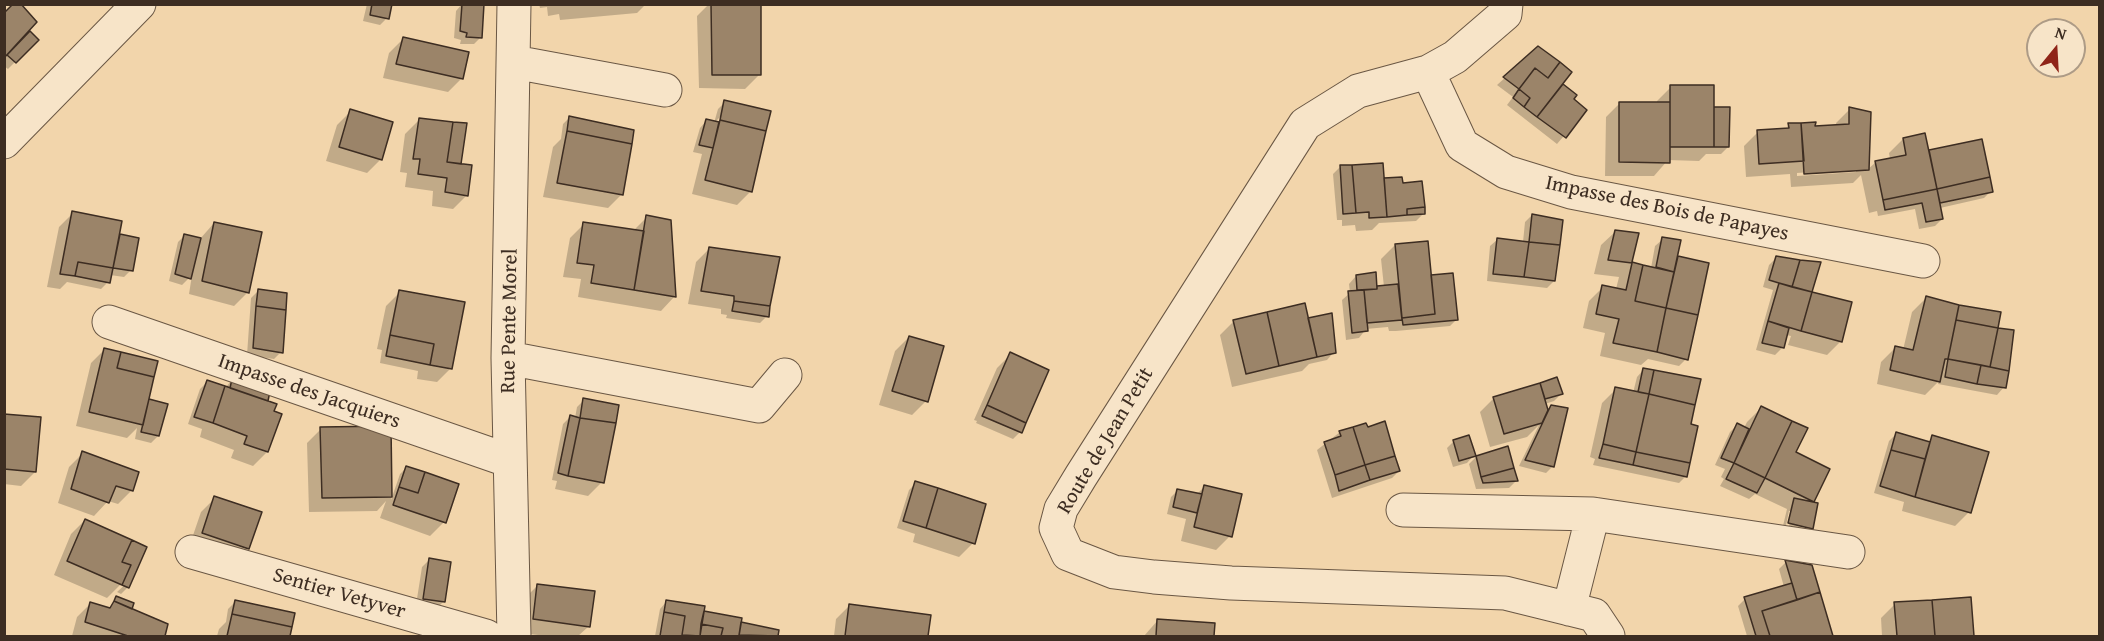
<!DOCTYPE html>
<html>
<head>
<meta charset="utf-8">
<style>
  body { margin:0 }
  #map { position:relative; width:2104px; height:641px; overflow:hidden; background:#f2d5ab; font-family:"Gentium Book Plus",serif }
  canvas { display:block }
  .frame { position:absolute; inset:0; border:6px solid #3d2d22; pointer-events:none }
  .north { position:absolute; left:2026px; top:18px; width:60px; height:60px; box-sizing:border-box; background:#f7e4c8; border:2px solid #ad9b86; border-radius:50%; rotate:18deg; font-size:16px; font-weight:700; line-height:24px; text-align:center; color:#3d2d22 }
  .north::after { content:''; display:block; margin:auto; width:21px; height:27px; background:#8f2418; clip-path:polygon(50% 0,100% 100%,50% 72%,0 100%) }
</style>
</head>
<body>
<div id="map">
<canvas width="2104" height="641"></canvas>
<div class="frame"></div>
<div class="north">N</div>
</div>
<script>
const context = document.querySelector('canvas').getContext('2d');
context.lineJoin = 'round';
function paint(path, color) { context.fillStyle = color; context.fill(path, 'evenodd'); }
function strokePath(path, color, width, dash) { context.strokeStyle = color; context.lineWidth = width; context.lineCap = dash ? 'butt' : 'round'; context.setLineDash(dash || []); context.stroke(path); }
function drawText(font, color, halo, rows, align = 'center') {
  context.font = font + ' "Gentium Book Plus",serif'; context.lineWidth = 5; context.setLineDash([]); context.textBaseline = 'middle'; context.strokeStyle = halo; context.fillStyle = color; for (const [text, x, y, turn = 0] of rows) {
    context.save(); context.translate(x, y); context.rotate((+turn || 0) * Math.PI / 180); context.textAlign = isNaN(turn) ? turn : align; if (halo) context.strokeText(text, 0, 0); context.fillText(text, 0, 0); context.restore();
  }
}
paint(new Path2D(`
  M367,4H391L387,18L380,25L363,21Z
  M462,4L481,37L474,44H460L461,40L454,38L456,11Z
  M539,4H661L644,6L637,13L560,20L559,14L548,16L547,7L540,8Z
  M709,4H759V75L745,89L699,88L697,16Z
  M4,15L18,45L37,40L8,69L4,66Z
  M403,39L462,78L448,92L383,78L389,53Z
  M1538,48L1560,85L1575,95L1572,99L1585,111L1557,144L1507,105L1513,97L1497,85Z
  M1671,87L1713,109L1728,147L1721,154H1706L1699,161L1668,160L1654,176H1605L1606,117L1620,103L1657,104V101Z
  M725,102L751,191L737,205L692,194L702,154L693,152L700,128L707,120L714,123L718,109ZM721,116V121L718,123H714Z
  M1850,109L1870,113L1867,170L1876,162L1890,159L1889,153L1903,139L1928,152L1981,141L1991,191L1984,198L1940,208L1942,219L1935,226L1919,229L1915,209L1878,216L1877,211L1869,213L1861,175L1853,183L1791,187L1790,174L1746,177L1744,146L1758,132L1784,130L1789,125L1814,127L1836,126V123ZM1856,169V172L1797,176V173Z
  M351,111L381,159L367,173L326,161L337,125Z
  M570,117L622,194L608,208L543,197L553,147L561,139L563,124Z
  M419,120L459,165L467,195L453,209L432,206L433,191L405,187L407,173L400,172L405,134Z
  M1340,167L1401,184L1423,214L1416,221L1379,223L1372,230L1356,231L1355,225L1342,226V220H1337L1333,174Z
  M73,213L117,239L120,235L131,270L124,277L110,275L108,282L101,289L67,282L60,289L47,287L59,227Z
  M1532,215L1554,281L1547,288L1487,281L1490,246L1498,239L1523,242L1525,222Z
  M647,217L674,297L661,311L578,297L581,279L563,277L570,238L584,224L633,231Z
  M214,223L248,292L234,306L189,294L192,275L182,285L169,281L178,242L185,235L200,239Z
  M1616,231L1637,235L1630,263L1651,268L1655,246L1663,239L1675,261L1678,258L1686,359L1679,366L1648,359L1641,365L1600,356L1605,333L1583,328L1589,301L1603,287L1616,289L1619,277L1594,274L1601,245Z
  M1395,245L1430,277L1457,319L1450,326L1396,331H1389L1388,327L1366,329L1359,338L1346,340L1342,300L1350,293L1349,284L1356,276L1375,287H1384L1381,259Z
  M710,248L767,316L760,323L726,318L727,315L721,314V309L688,304L696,262Z
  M1776,258L1819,264L1810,293L1841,341L1827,355L1788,345L1791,336L1786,335L1782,348L1775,355L1756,350L1773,290L1763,287L1769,265Z
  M258,291L281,352L274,359L247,355L251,298Z
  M400,292L451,368L437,382L417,379L418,371L380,363L382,350L377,349L386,306Z
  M1926,298L1959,306L2004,387L1997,395L1938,384L1939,381L1925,395L1877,384L1881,362L1895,348L1903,350L1912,312Z
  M1307,319L1334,352L1327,360L1309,364L1302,371L1232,387L1220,335L1234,321Z
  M909,337L926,401L912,415L879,405L895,351Z
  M105,349L147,400L166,405L158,436L151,443L135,439L137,428L127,438L76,426L91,363Z
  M1011,354L1020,432L1013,439L976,423L977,421L974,420L997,368Z
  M1644,369L1686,476L1679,483L1593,465L1595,459L1590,457L1602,403L1616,389L1633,393L1637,377Z
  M1556,379L1561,394L1554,401L1545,404L1547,411L1552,407L1553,466L1546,473L1519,466L1539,425L1527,437L1490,447L1480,412L1494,398Z
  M232,380L267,452L253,466L231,458L234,450L200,437L202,429L188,424L200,389L207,382L225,388Z
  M584,400L602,482L588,496L555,489L557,481L552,480L563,424L570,417L575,418L577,407Z
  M1761,408L1794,453L1813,501L1811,503V528L1804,535L1782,530L1787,509L1755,494L1749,499L1720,486L1724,479L1721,477L1725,469L1715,465L1730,432L1737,425L1744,428L1747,422ZM1789,511H1792L1788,531L1785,530Z
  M4,415L35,472L21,486L4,484Z
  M389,427L391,500L400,474L407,467L444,522L430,536L380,518L386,501L377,511L309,512L307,443L321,429Z
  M1340,432L1399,471L1392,478L1332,498L1317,450Z
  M1896,434L1927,443L1933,437L1969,512L1955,526L1902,511L1904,502L1874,493L1889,441Z
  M1454,441L1474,455L1467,463L1453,467L1447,448Z
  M83,453L132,490L118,504L108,501L94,516L58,503L69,467Z
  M1476,457L1516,481L1509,488L1476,489L1469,464Z
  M916,483L973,543L959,557L913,542L915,534L897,528L909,490Z
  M1204,487L1230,536L1216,550L1181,541L1186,519L1167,514L1171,497L1178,490L1197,494Z
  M215,498L248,549L234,562L189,547L201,512Z
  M85,520L145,547L128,587L121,594L117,592L129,581L126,579L107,598L54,575L71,534Z
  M429,560L444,601L437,608L416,605L422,567Z
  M1786,562L1819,593L1832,636H1747L1738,606L1745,599L1784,587L1779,569Z
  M538,585L588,627L578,636H547L520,633L524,599Z
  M117,598L131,610L167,625L164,636H72L77,617L91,603L108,609Z
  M1970,598L1972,636H1882L1881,618L1895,604Z
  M667,601L740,623L778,631L777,636H655L660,609Z
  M235,602L294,615L289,636H217L219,629L226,622L228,609Z
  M850,605L929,616L927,636H834L836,619Z
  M1158,620L1214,625L1213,636H1144Z`), '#0003');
const building = new Path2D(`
  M13,4H21L37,22L4,58V13Z
  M372,4H392L389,19L370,15Z
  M462,4H484L482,38L466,37L467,33L460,31Z
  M711,4H761V75H712Z
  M30,31L39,40L16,63L7,55Z
  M403,37L469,52L463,79L396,64Z
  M1538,46L1560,62L1548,78L1535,68L1519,89L1503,77Z
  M1560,62L1572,72L1537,117L1524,107L1530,98L1519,89L1535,68L1548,78Z
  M1563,84L1577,95L1574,99L1587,110L1566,138L1537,117Z
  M1670,85H1714V147H1670Z
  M1519,89L1530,98L1524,107L1513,98Z
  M724,100L771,111L766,131L720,120Z
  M1619,102H1670V163L1619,162Z
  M1714,107H1730L1729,147H1714Z
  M1849,107L1871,112L1869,170L1804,174L1801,123L1816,122L1815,126L1849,124Z
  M350,109L393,122L382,160L339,147Z
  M569,116L634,130L632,144L567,131Z
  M419,118L453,122L447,162L472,165L468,196L445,192L447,178L418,174L420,159H413Z
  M706,119L719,122L713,148L699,145Z
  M720,120L766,131L752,192L705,180Z
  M453,122L467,123L461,164L447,162Z
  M1788,123H1801L1804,161L1759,164L1757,130L1789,128Z
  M567,131L632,144L623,195L557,183Z
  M1925,133L1937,189L1883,200L1875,161L1906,155L1903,138Z
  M1982,139L1990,177L1937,189L1929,150Z
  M1383,163L1387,217L1369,218V212L1356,213L1352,165Z
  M1340,165H1352L1356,213L1343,214Z
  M1402,177L1403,183L1422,181L1425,207L1407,209V215L1387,217L1384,178Z
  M1990,177L1993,192L1940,203L1937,189Z
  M1937,189L1943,219L1926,222L1922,203L1885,210L1883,200Z
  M1425,207V214L1407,215V209Z
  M72,211L122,221L113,268L78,262L75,276L60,274Z
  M1532,214L1563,220L1560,245L1529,242Z
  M646,215L671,220L676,297L634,290Z
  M214,222L262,232L249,293L202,281Z
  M583,222L644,231L634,290L591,283L594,265L577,263Z
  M1615,230L1639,233L1632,262L1643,265L1635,301L1666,308L1657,352L1613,343L1619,319L1596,314L1602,285L1626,290L1632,263L1608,260Z
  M120,234L139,238L133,271L113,268Z
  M184,234L201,238L191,279L175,274Z
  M1662,237L1681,240L1674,272L1656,267Z
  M1497,238L1529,242L1524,277L1493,274Z
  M1428,241L1435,314L1402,318L1395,244Z
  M1529,242L1560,245L1555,281L1524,277Z
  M709,247L780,257L770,306L734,301V296L701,291Z
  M1678,256L1709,263L1698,315L1666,308Z
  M1776,256L1800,260L1792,287L1769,280Z
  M1800,260L1821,262L1812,292L1792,287Z
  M78,262L113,268L110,283L75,276Z
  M1643,265L1674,272L1666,308L1635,301Z
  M1376,272L1377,289L1357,290L1356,275Z
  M1453,273L1458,320L1403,325L1402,318L1435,314L1431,275Z
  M1779,283L1812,292L1801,331L1768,321Z
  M1398,284L1402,320L1367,323L1364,290L1377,289V286Z
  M258,289L287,293L286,310L256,306Z
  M399,290L465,302L452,369L430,365L434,344L390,335Z
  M1364,290L1368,331L1352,333L1348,291Z
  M1812,292L1852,302L1842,342L1801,331Z
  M1926,296L1959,305L1948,359H1945L1940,382L1890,370L1895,346L1913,350Z
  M734,301L770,306L769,317L732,311Z
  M1305,303L1317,357L1279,366L1267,312Z
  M1959,305L2001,312L1998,328L1956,320Z
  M256,306L286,310L283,353L253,348Z
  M1666,308L1698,315L1688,360L1657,352Z
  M1267,312L1279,366L1246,374L1233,320Z
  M1332,313L1336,353L1317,357L1308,318Z
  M1956,320L1998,328L1990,367L1948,359Z
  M1768,321L1789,328L1784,348L1762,343Z
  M1998,328L2014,330L2009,371L1990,367Z
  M390,335L434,344L430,365L386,356Z
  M909,336L944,346L928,402L892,391Z
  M104,348L121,352L117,368L154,377L143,425L89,412Z
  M121,352L158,361L154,377L117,368Z
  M1010,352L1049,370L1026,423L987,405Z
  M1948,359L1981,365L1977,384L1945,377Z
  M1981,365L2009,371L2006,388L1977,384Z
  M1643,368L1654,370L1649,394L1638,392Z
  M1654,370L1701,379L1695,405L1649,394Z
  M1557,377L1563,394L1545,399L1540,383Z
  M232,379L270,391L268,401L230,388Z
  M207,380L225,386L213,423L194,417Z
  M1540,383L1548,410L1542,423L1504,434L1493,397Z
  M225,386L277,404L274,411L282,414L268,452L244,444L247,436L213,423Z
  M1615,387L1649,394L1636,452L1603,444Z
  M1649,394L1695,405L1691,424L1698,426L1690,463L1636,452Z
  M583,398L619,405L616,423L580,418Z
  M149,399L168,404L159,436L141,432Z
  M987,405L1026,423L1022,433L982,416Z
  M1551,405L1568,408L1554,467L1525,460Z
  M1761,406L1792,421L1765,478L1734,463Z
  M4,414L41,417L36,472L4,469Z
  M570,415L580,418L568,476L558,473Z
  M580,418L616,423L604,483L568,476Z
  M1385,421L1395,456L1365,465L1353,427L1366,423L1368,427Z
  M1792,421L1808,428L1796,452L1830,469L1814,502L1765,478Z
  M1737,423L1749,429L1734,463L1721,458Z
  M391,426L392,497L322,498L320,427Z
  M1353,427L1365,465L1335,475L1324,442L1341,436L1339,431Z
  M1896,432L1930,442L1925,459L1891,450Z
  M1469,435L1476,456L1459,461L1453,440Z
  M1932,435L1989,452L1971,513L1915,497Z
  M1603,444L1636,452L1633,465L1599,458Z
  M1508,446L1514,468L1481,477L1476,456Z
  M1891,450L1925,459L1915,497L1880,486Z
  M82,451L139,472L133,491L116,486L109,503L71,489Z
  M1636,452L1690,463L1687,477L1633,465Z
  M1395,456L1400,471L1370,480L1365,465Z
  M1734,463L1765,478L1757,493L1726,479Z
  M1365,465L1370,480L1339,491L1335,475Z
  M406,466L425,472L418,493L399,487Z
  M1514,468L1518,481L1483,483L1481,477Z
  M425,472L459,484L446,523L393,505L399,487L418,493Z
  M915,481L938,488L926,528L903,521Z
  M1204,485L1242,494L1232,537L1194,527Z
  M938,488L986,504L975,544L926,528Z
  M1177,489L1202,494L1197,513L1173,507Z
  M214,496L262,512L249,549L202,533Z
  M1794,498L1818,503L1813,529L1788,523Z
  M85,519L132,540L122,562L131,565L122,585L67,561Z
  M132,540L147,547L129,588L122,585L131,565L122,562Z
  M429,558L451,562L445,602L423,599Z
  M1785,560L1812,565L1820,592L1797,600Z
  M1792,583L1797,600L1762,611L1770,636H1756L1744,597Z
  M537,584L595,591L590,627L533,619Z
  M1820,592L1833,636H1770L1762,611Z
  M116,596L134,603L132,609L114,601Z
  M1971,597L1974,636H1935L1932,600Z
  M235,600L295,613L292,627L232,614Z
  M666,600L705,606L700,636L682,635L685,616L664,612Z
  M1932,600L1935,636H1897L1894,602Z
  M114,601L168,624L165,636H128L85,622L90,602L110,608Z
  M849,604L931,615L928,636H845Z
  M704,611L742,618L739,636H721L723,628L701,624Z
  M664,612L685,616L682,635L693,636H660Z
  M232,614L292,627L290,636H227Z
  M1157,619L1215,623L1214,636H1156Z
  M741,622L779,630L778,636L739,635Z
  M701,624L723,628L721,636H700Z`);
paint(building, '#9b8469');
strokePath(building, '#3d2d22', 1.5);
const minor = new Path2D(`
  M514,4L508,358L514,636
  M1506,4L1505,14L1455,57L1428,72L1358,91L1305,124L1081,476L1061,509L1056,528L1068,554L1114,572L1154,577L1231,583L1505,593L1594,615L1608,636
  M514,62L665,90
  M1428,72L1462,145L1506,172L1571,192L1923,261
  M4,142L139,4
  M109,322L510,461
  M508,358L759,406L785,375
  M1403,510L1593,514L1848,552
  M192,552L486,636
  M1569,609L1593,514`);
strokePath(minor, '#6a5744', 35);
strokePath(minor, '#f7e4c8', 33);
drawText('21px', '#3d2d22', '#f7e4c8', [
  ["Impasse des Bois de Papayes",1667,209,12],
  ["Rue Pente Morel",510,321,-89],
  ["Impasse des Jacquiers",309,392,19],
  ["Route de Jean Petit",1106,441,-59],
  ["Sentier Vetyver",339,594,16]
]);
</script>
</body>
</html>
